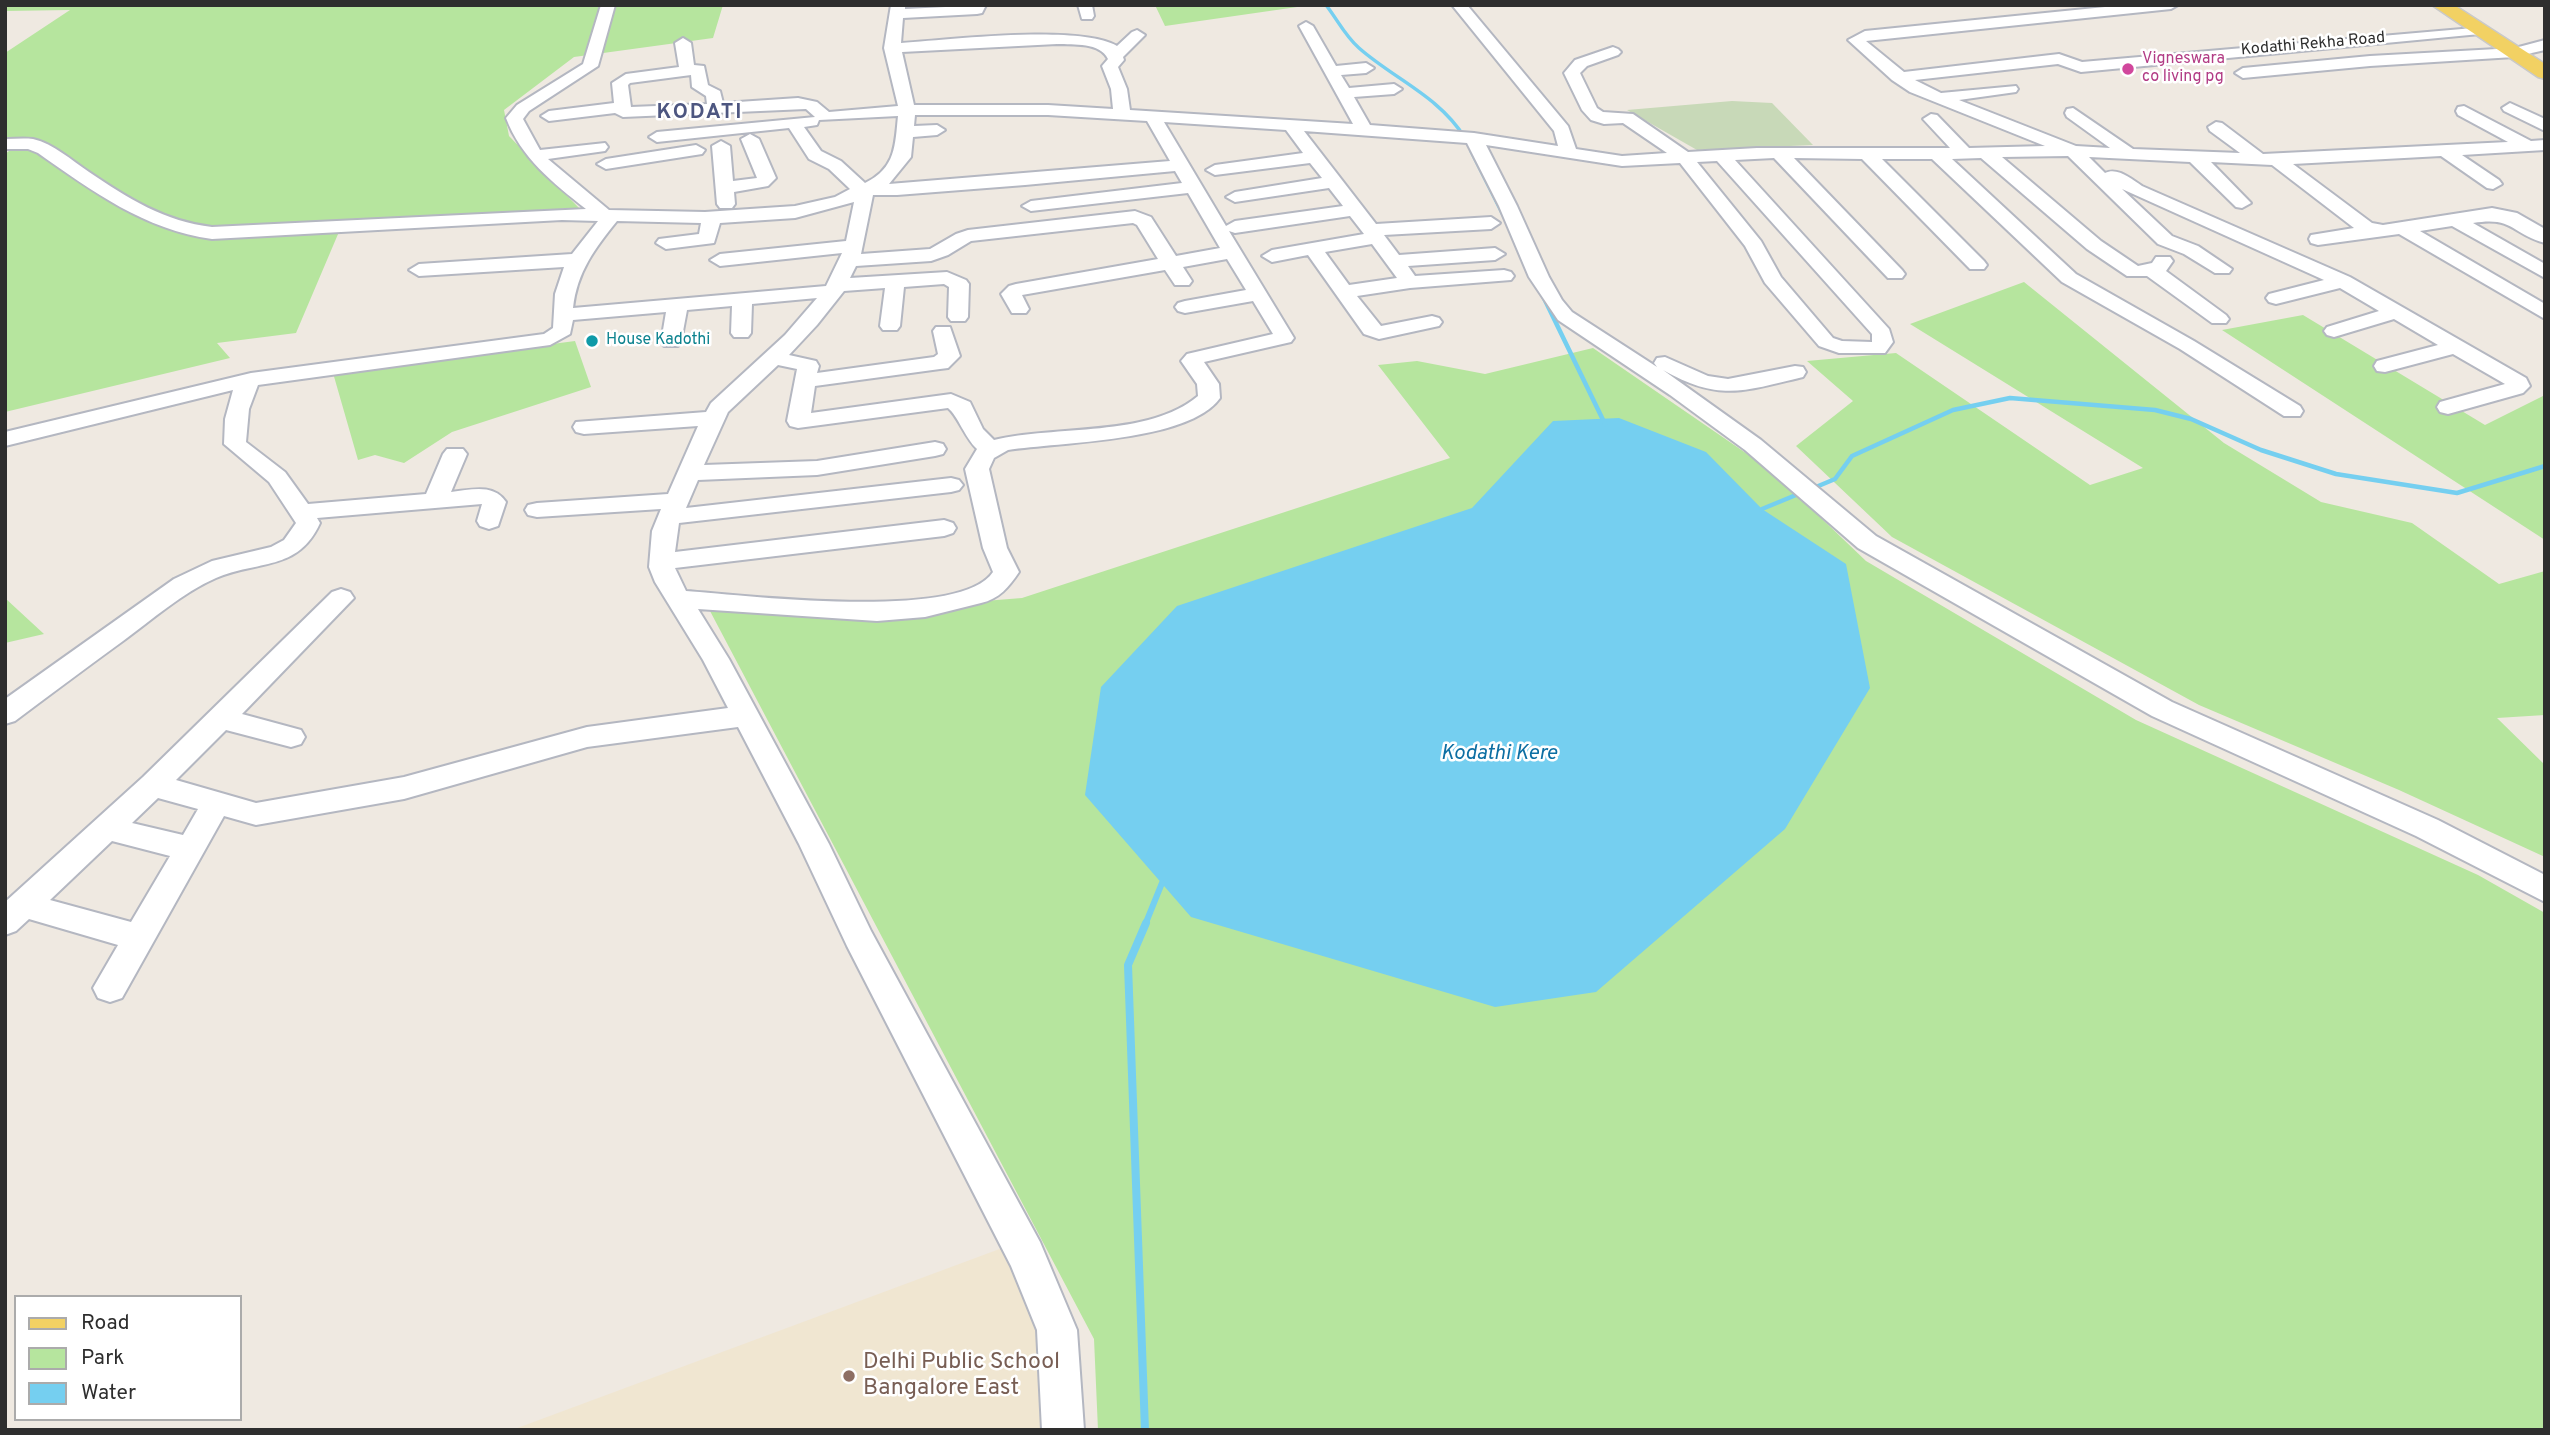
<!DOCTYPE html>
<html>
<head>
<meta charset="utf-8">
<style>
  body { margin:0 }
  #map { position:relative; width:2550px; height:1435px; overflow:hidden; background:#efe9e1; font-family:Overpass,sans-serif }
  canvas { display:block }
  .frame { position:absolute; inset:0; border:7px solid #2e2e2e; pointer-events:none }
  .legend { position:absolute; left:14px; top:1295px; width:228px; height:126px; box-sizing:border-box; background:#fff; border:2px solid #ababab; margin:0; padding:9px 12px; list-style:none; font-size:21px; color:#2e2e2e }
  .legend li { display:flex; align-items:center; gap:14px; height:35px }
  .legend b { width:35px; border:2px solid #ababab }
</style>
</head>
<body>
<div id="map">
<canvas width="2550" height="1435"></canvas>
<div class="frame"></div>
<ul class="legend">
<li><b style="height:9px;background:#f2d163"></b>Road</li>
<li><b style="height:19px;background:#b6e59e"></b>Park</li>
<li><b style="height:19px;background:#75cff0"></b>Water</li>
</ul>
</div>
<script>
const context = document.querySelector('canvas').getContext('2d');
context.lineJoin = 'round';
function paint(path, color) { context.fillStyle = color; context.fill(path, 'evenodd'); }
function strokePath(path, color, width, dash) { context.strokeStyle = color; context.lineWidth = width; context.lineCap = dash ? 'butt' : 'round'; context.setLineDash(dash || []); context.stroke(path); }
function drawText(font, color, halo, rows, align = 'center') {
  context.font = font + ' Overpass,sans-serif'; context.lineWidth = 5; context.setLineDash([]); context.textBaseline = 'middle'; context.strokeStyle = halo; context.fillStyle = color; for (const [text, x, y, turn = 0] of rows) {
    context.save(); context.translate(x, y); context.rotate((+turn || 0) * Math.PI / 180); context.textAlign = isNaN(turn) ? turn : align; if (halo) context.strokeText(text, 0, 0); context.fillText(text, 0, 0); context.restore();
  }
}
paint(new Path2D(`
  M1005,1247L1040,1334L1043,1430H512Z`), '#f0e6d1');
paint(new Path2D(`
  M5,5H723L713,38L574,57L504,110L509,136L579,208L344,220L296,333L217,343L230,358L5,412V154L28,137H5V53L70,10L5,11Z
  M1155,5H1311L1165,26Z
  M2024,282L2224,443L2321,502L2412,523L2499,584L2545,571V715L2497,718L2545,765V857L2399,790L2199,705L1892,537L1796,446L1853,401L1807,361L1896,353L2090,485L2143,468L1910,324Z
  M2303,315L2485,425L2545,395V540L2222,330Z
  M575,341L591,387L452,432L404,463L375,455L358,460L333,373Z
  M1593,348L1772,471L1866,561L2136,720L2478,875L2545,913V1430H1098L1094,1339L710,611L934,605L1022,598L1450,458L1378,365L1417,361L1485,374Z
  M5,598L44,634L5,643Z`), '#b6e59e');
paint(new Path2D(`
  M1732,101L1772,103L1813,145L1697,150L1627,110Z`), '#c8d9b8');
paint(new Path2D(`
  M1619,418L1706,452L1762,509L1846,564L1870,688L1785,829L1596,992L1495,1007L1191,917L1085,795L1101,687L1177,606L1472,508L1553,421Z`), '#75cff0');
strokePath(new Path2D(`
  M1326,5C1337,19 1345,36 1359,48C1394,79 1439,96 1465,138
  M1471,151L1507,223`), '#75cff0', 3.5);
strokePath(new Path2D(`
  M1541,292L1605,424
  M1816,487L1835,479L1852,456L1953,410L2010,398L2155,410L2191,419L2261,450L2336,474L2457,493L2545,466
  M1762,509L1796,495`), '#75cff0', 4.5);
strokePath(new Path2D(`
  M1145,925L1162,883`), '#75cff0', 6);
strokePath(new Path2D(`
  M1145,1430L1128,965L1146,923`), '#75cff0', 8);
const minor = new Path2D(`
  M601,5H615L598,66L529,111L523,119L540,150L605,143L608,147L605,151L548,159L609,210L705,212L795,206L835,197L850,189L829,169L809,159L789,128L657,142L649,137L657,132L815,117L806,109L623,117L615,113L549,121L541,116L549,111L614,103L612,83L626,74L679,67L675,43L683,38L691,43L694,65L704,66L708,85L720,91L723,103L798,98L817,102L829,112L898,106L884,48L891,5H905V9L986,5L982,13L977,14L903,18L901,43C949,40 1079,24 1117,46L1132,32L1137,30L1145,35L1123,57L1124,60L1118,67L1127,89L1130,110L1353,124L1299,26L1306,22L1313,26L1336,66L1366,63L1374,68L1366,73L1341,75L1349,88L1394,84L1402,89L1394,94L1354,97L1370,125L1474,133L1558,146L1554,131L1452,5H1467L1568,126L1576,149L1622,156L1667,153L1623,123L1604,124L1591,120L1582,110L1564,73L1575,60L1613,47L1618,49L1621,52L1618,55L1587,66L1580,73L1597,108L1603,112L1633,114L1688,152L1757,148H1950L1923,119L1931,114L1937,115L1969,148L2045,146L1910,92L1892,80L1848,40L1865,31L2125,5H2178L2171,9L1866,41L1904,72L2059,54L2082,62L2485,27L2487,30L2485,33L2480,34L2081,72L2058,64L1915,80L1941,93L2016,86L2018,89L2016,92L1959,100L2076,146L2110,148L2067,117L2065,113L2067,109L2073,108L2133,149L2240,153L2210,131L2208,127L2216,122L2222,123L2263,154L2508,142L2458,115L2456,111L2458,107L2464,106L2531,141L2545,140V150L2462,155L2499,180L2502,184L2493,189L2487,188L2441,156L2293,164L2372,223L2383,225L2492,208L2517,213L2545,229V243C2512,234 2513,216 2473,223L2545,264V278L2452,226L2420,231L2545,304V319L2399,234L2318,245L2311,243L2309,239L2311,235L2354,228L2272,165L2211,162L2251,203L2242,208L2236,207L2190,162L2089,157L2105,173C2118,167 2131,179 2142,186L2350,277L2526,378L2530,386L2523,393L2448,414L2440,412L2437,407L2440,402L2505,384L2453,354L2385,372L2377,371L2374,366L2377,361L2438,345L2394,319L2334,337L2327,335L2324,331L2327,327L2379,311L2340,288L2276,304L2269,302L2266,298L2269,294L2324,280L2122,189L2172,236L2198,246L2232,269L2229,273H2215L2184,254L2158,244L2068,156L2002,157L2101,241L2138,266L2152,263L2156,257H2170L2173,261L2166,271L2226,315L2229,319L2226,323H2212L2147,276H2127L2087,249L1981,158L1952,159L2076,274L2194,341L2300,406L2303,411L2300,416H2284L2180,349L2062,282L1932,159H1882L1984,261L1987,265L1984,269H1970L1862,159L1794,158L1902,270L1905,274L1902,278H1888L1774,158L1735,160L1889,329L1893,342L1885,353H1839L1819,346L1765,283L1745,246L1680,163L1622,166L1486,145L1517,206L1549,277L1562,300L1572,312L1657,367L1654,363L1657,358L1665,357L1708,376L1728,379L1795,366L1803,367L1806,372L1803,377C1744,391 1719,402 1663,370L1761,440L1876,536L2172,702L2438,820L2545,875V902L2416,836L2152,716L1858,548L1745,450L1670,395L1558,320L1529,277L1499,206L1467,143L1304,131L1376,224L1491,217L1500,223L1491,229L1384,235L1399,255L1495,248L1505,254L1495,260L1408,266L1415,276L1504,270L1511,272L1514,276L1511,280L1410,288L1357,296L1381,326L1432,316L1439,318L1442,322L1439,326L1379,339L1364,334L1308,255L1272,262L1262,256L1272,250L1364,234L1350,216L1235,233L1229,231L1294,338L1291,342L1204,362L1219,384L1220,398C1189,442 1059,442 1008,450L994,458L989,469L1007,548L1019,572C1009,587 999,599 981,603L925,617L877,621L698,609L729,659L829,844L871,931L1040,1242L1077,1330L1084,1430H1042L1037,1330L1011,1266L847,946L799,844L738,727L587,747L404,799L256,825L224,816L122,998L110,1002L98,998L93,988L118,945L29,919L16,931L5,935V902L143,777L332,592L341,589L350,592L354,598L242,714L301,730L305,737L301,744L291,747L226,730L176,780L256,803L404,777L587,727L728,708L703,660L655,582L649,567L652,531L661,509L537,517L528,515L525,510L528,505L537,503L668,494L698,426L584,434L576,432L573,427L576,422L706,412L711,403L785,335L817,298L752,304L751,333L748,337H734L731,333L732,306L687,310L681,342L678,346H664L661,342L666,312L573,320L570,334L550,345L258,385L249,409L246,442L285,472L308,504L426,494L443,454L447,449H463L467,454L451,492C471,490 493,483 506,502L498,526L489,529L480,526L477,521L482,504L317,518L320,523C298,572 257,560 216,578C182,593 153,619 123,641C87,667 51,694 15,721L5,724V699L174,579L212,561L271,547L284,540L296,523L269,482L224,444L225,419L233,390L5,446V432L251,373L544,334L553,328L555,294L564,267L419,276L409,270L419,264L572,254L598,221L562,220L212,239C145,230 92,191 38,153L28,149H5V139C14,139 24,138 33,139C54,144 71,160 89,172C127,198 166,222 212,227L586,209C553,183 521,158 506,118L517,105L583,64ZM1057,44C1074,45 1100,42 1108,59L1102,66L1111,89L1113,109L1048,105H914L902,52ZM691,75L692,87L706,96L707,104L631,107L628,85L630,83ZM915,115H1048L1147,121L1170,161L889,184L911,157L913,137L937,135L945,130L937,125L914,126ZM898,116C895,145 896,168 865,183L841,161L821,151L804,127L817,125L819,120ZM1164,122L1286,130L1303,153L1215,165L1206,170L1215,175L1310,163L1322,178L1235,192L1226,197L1235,202L1329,188L1343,206L1235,221L1226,226ZM1717,161L1872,334V342L1842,341L1833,338L1781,277L1761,241L1697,162ZM1175,171L1182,183L1031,201L1022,206L1031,211L1188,193L1220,248L1176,256L1151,217L1135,211L968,230L956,234L930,249L861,254L873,195H897L1025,185ZM854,202L846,241L720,254L710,260L720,266L842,253L826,286L573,308C577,272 595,248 617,221L701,223L699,234L659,239L656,243L666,249L714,243L720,223L795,218ZM1133,223L1137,225L1158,259L1016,284L1009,286L1001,294L1012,313H1026L1029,309L1022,295L1165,270L1175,285H1189L1192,281L1183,267L1227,259L1246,290L1185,301L1178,303L1175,307L1178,311L1185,313L1253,301L1273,334L1187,354L1181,361L1197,384L1198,396C1148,438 1055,425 994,440L983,429L970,402L951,394L811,413L815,386L940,369L948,368L960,356L950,327H936L933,331L938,354L934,357L817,373L819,366L816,361L789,355L817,325L844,291L885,288L880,326L883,330H897L900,326L904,287L944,284L949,287L948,317L951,321H965L968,317L969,284L966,280L947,272L850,278L856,266L931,261L948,255L971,241ZM1372,244L1397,278L1349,285L1325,252ZM778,365L797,369L787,421L790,426L798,428L948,408C958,416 965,438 977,449L965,469L983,548L993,572C960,622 744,595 686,591L675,568L944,536L953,533L956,528L953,523L944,520L675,552L679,523L951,492L959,490L963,485L959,480L951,478L686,508L698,480L817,475L935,456L943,454L946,449L943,444L935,442L817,461L704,465L728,412ZM158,798L198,809L183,835L132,823ZM112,841L170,856L131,922L50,900Z
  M1078,5H1092L1094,16L1092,19H1082Z
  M2545,40V50L2514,57L2370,66L2243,78L2235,73L2243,68L2370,56L2515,48Z
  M2510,103L2545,119V131L2504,111L2502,108Z
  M750,134L759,139L776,178L768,186L734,192L735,204L732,208H720L717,204L712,146L721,141L730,146L733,181L757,178L741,139Z
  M696,145L705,150L702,154L606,169L597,164L606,159Z`);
const major = new Path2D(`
  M2432,5H2454L2545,64V79L2538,77Z`);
strokePath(minor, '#b4b7c1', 4);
strokePath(major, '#c9c9c9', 3);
paint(minor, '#fff');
paint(major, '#f2d163');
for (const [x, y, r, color] of [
  [2128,69,7,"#d1479c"],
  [592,341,7,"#0f9aa8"],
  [849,1376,7,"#8d6e63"]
]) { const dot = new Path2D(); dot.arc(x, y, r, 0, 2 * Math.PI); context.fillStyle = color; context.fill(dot); strokePath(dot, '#fff', 2.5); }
drawText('16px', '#2e2e2e', '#fff', [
  ["Kodathi Rekha Road",2313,45,-5]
]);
drawText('16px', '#b23c85', '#fff', [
  ["Vigneswara",2142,60],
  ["co living pg",2142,78]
], 'left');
drawText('16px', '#0d838f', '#fff', [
  ["House Kadothi",606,341]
], 'left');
context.letterSpacing = '2px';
drawText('bold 21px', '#4d5680', '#fff', [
  ["KODATI",700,114]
]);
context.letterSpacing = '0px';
drawText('italic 21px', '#0d6fa3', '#fff', [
  ["Kodathi Kere",1499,755]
]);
drawText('23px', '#785e54', '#fff', [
  ["Delhi Public School",863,1363],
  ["Bangalore East",863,1389]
], 'left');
</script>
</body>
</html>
